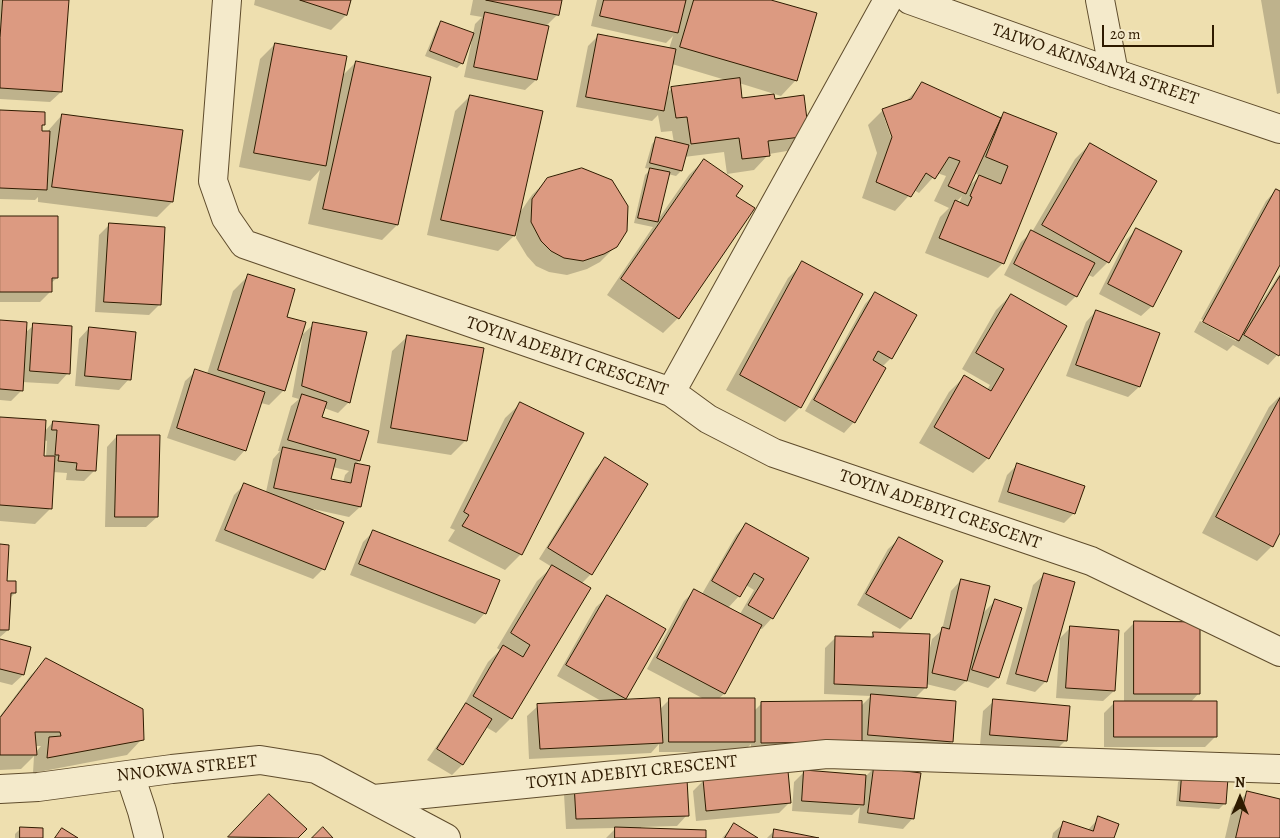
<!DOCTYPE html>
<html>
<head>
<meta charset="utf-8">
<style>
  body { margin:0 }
  #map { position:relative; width:1280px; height:838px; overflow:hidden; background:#eedfaf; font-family:Alegreya,serif }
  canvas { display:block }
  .north { position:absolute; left:1215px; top:773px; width:50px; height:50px; -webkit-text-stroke:4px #f4eacb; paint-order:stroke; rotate:0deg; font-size:14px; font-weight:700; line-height:20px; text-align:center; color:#2f1b00 }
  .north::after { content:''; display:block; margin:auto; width:18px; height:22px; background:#2f1b00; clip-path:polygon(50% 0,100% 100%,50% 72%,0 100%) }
  .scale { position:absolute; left:1102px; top:25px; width:112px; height:22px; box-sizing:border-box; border:2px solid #2f1b00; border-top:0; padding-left:6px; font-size:15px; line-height:18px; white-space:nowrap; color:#2f1b00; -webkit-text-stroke:4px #f4eacb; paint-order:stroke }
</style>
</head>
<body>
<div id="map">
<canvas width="1280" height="838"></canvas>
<div class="north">N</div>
<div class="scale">20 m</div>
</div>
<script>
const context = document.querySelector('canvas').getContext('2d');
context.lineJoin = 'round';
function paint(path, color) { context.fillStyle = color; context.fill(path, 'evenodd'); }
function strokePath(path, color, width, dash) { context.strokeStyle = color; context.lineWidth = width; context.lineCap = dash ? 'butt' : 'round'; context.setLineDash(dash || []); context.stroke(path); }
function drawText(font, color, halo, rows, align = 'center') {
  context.font = font + ' Alegreya,serif'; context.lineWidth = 4.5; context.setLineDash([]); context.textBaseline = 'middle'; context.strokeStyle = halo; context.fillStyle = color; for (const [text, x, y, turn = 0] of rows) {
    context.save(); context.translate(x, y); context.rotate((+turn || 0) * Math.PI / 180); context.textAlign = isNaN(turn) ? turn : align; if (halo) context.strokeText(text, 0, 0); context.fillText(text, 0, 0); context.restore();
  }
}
paint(new Path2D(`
  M0,0H57L61,92L50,102L0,99Z
  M255,0H349L346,15L331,30L254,5Z
  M473,0H561L558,14L546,26L547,27L536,80L525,90L464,77L472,40H470L462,63L457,68L425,56L437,27L442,22L473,34L475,24L482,17L470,15Z
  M597,0H767L796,80L781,96L739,83L741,99L774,101L808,135L793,150L769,154L754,170L727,174L724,152L684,157L681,171L676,176L668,174L657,221L689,175L704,160L734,196L678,318L663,333L607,295L653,227L634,223L645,175L651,169L645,168L652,144L657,138L674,143L672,131L661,132L658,115L652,121L576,107L588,46L598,36L669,49L673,36L666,43L591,26ZM672,64L729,81L672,88L666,94Z
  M1261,0H1280V93L1277,94Z
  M275,44L342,76L356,62L397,225L382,240L308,224L320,170L310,181L239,167L260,59Z
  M923,84L999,118L1005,113L1056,133L1003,263L988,278L925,253L940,217L949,208L934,201L946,176L937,173L919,193L914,190L895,211L862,198L877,153L868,125L883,110L905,102ZM884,117H886L895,142L893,143ZM975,173L980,176L968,187ZM962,196L959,204L956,202Z
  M470,96L519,214L532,195L548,179L616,246L600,262L587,269L567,275L549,272L536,266L527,256L516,238L517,228H515L514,236L498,251L427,235L455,111Z
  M0,111L44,124L40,127V132H47L62,115L172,202L157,217L38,202V197L35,200L0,199Z
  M1090,144L1155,182L1108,262L1093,277L1088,275L1076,296L1066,306L1004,275L1021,242L1032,232L1075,159Z
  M1276,190L1280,192V263L1257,305L1259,306L1280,273V352L1268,365L1233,345L1227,351L1194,332L1200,321L1236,341V338L1201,319L1266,201Z
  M0,217L57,278L50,284V292L40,302H0Z
  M109,225L160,304L149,315L95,312L99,235Z
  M1136,230L1152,306L1141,316L1099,294L1126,240Z
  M803,263L800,407L785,422L726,390L788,278Z
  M248,276L285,317L284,390L269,405L261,403L245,450L235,461L167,438L185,381L196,371L207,374L233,291Z
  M875,293L891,358L882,367L854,422L844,433L805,411L865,304Z
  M1011,295L1066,326L988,458L973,473L919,443L949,392L964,377L987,390L990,385L962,369L996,310Z
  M1096,311L1158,334L1139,387L1128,397L1066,376L1086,322Z
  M0,321L25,333L34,325L68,373L58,384L22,382V390L11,401L0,400Z
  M314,324L349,402L338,413L324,408L320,418L367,432L359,461L355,465L368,467L360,507L349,517L313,509L323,569L313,579L215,541L234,495L245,484L266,492L273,459L280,451H278L291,406L299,399L292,397L303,334ZM333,467L349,471L345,475L343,483L330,480Z
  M89,328L129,379L119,390L75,386L79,339Z
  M408,336L466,440L451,455L377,443L392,351Z
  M1280,396V530L1272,546L1257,561L1202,533L1269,407Z
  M521,403L582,434L520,555L505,570L448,541L455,530L450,528L505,418Z
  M0,418L44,432L53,422L95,470L84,481L66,480L67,473L53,472L50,509L35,524L0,521ZM43,440L47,441L46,457H42Z
  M117,436L157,517L146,527H105L107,447Z
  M605,459L591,574L582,583L511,718L496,733L486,727L462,765L452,775L427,760L460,712L488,662L500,650L497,648L537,581L552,567L539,559L595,469Z
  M1017,465L1074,513L1064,523L998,502L1007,475Z
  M746,524L807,559L772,618L762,629L759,628L724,694L718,699L753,712L762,703L860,707L871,696L824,694L825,648L836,637L869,638L874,634L929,652L932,639L942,630L951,591L961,580L982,614L995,601L998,678L988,688L966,681L955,691L926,684V687L914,699L952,741L942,752L751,753V744L743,752H659V744L651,753L529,759L527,716L538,706L603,702L557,676L596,607L607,597L665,630L622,701L660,709L670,699H704L647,669L684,601L695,590L702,594L736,535ZM746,585L754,590L740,614L728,608L739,596Z
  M373,532L485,613L475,624L350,575L363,542Z
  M899,539L910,619L900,629L857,605L888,549Z
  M0,546L6,582L15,593L9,599L8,630L0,637Z
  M1044,575L1046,681L1035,692L1006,684L1033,585Z
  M1135,622L1198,694L1190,703L1216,736L1205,747H1104V713L1114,703H1124V633Z
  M1071,627L1114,691L1103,701L1056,698L1060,638Z
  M0,640L23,675L12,685L0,682Z
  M46,660L142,739L127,755L33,773L34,756L21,769L0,770V716L31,675ZM35,746H41L36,752Z
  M994,701L1065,741L1055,751L980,745L983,711Z
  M874,768L913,818L903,829L858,823L860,807L852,815L792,811L794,782L804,772L864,778Z
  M1183,777L1226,780L1224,804L1219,809L1176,806L1178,782Z
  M704,780L789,803L779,813L696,821L693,791Z
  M574,784L687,815L677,826L641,827V829L704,838H606L616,828L566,829L564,794Z
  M1247,793L1280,800V838H1225L1232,808Z
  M259,806L305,829L297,838H229Z
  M1099,818L1113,838H1052L1053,833L1064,823L1087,831Z
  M734,825L756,838H722Z
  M20,829L41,838H15V834Z
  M775,830L813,838H767Z`), '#0003');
const building = new Path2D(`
  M3,0H69L62,92L0,88V38Z
  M300,0H351L347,15Z
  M486,0H562L559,15Z
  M604,0H686L678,33L600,16Z
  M694,0H771L817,13L797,81L680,47Z
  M485,12L549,26L537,80L474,67Z
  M441,21L474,33L463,64L430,51Z
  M598,34L676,49L664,111L586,97Z
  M275,43L347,56L326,166L254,153Z
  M356,61L431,77L398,225L323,209Z
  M740,78L742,98L774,94L775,99L804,95L809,136L768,141L770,156L742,159L739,138L691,144L687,117L676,118L671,87Z
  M922,82L1001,118L966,194L948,186L960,161L949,157L935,179L926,173L911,197L876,182L892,137L882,109L911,99Z
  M470,95L543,111L515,236L441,220Z
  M0,110L45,112V125H42V131H50L47,190L0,188Z
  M1004,112L1057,133L1004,264L939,238L955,200L968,206L972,197L970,196L979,175L1001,184L1008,166L986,157Z
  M62,114L183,130L173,202L52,187Z
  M656,137L689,145L682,171L650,163Z
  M1090,143L1157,181L1109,263L1042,225Z
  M704,159L743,186L736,196L755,208L679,319L621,279Z
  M582,168L612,180L628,206L627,231L617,247L604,254L583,261L564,258L551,251L541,241L531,222L532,199L547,178Z
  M650,168L670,172L658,222L638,218Z
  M1276,189L1280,191V265L1239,341L1203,322Z
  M0,216H58V278H52V292H0Z
  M109,223L165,227L161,305L104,302Z
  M1136,228L1182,251L1153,307L1108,284Z
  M1031,230L1095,263L1077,297L1014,264Z
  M802,261L863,294L801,408L740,375Z
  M248,274L295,289L287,317L306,322L285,391L218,370Z
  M1280,276V354L1279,356L1244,335Z
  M875,292L917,315L892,359L878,351L873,360L886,368L855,423L814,400Z
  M1011,294L1067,326L989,459L934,427L964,375L991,391L1004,369L976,353Z
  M1096,310L1160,333L1140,387L1076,365Z
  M0,320L27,322L23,391L0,389Z
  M313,322L367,332L350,403L302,386Z
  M33,323L72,326L70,374L30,371Z
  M89,327L136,332L131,380L85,376Z
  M407,335L484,348L467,441L391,428Z
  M195,369L265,392L246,451L177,428Z
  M302,394L327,402L322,417L369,431L360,461L288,440Z
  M1280,398V533L1273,547L1216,517Z
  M520,402L584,433L522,555L462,526L469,515L464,512Z
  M0,417L46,420L44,456H55L52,509L0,505Z
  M53,421L99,425L96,471L76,470L77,463L58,461L59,455H55L57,430H52Z
  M117,435H160L158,517H115Z
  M283,447L336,459L331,479L351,483L355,463L370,466L361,507L274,488Z
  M605,457L648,484L592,575L548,548Z
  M1017,463L1085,486L1075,514L1008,492Z
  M244,483L344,522L325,570L225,530Z
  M746,523L809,558L773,619L748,605L764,579L754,573L740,597L712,581Z
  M373,530L500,580L486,614L359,564Z
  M899,537L943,561L911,619L866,594Z
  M0,544L9,545L7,581H16V593H11L9,630H0Z
  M552,565L591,588L512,719L473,696L503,645L523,657L530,645L511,633Z
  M1044,573L1075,582L1047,682L1016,674Z
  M961,579L990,586L967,681L932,673L942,627L949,629Z
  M694,589L762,625L725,694L657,658Z
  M607,595L666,629L626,699L566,665Z
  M995,599L1022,608L999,678L972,670Z
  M1134,621L1200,622V694H1134Z
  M1070,626L1119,630L1115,691L1066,688Z
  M873,632L930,634L927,688L834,684L835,636L873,637Z
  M0,639L31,647L24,675L0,669Z
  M46,658L143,709L144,740L47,758L49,737L61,736L60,732H35L37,755H0V718Z
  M871,694L956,701L953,742L868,735Z
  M660,698L663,743L540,749L537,704Z
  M669,698H755V742H669Z
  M993,699L1070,706L1067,741L990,735Z
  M862,701V742L761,743V702Z
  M1114,701H1217V737H1114Z
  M466,703L492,719L463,765L437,749Z
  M874,767L921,773L914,819L868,813Z
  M804,770L866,775L864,805L802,801Z
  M788,771L791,803L706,811L703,779Z
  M1182,775L1228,778L1226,804L1180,801Z
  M687,779L689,816L576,819L574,783Z
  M1247,791L1280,799V838H1236Z
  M269,794L307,829L298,838L228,837Z
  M1098,816L1119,824L1114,838H1058L1063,821L1093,831Z
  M734,823L758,838H725Z
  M20,827L43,828V838H20Z
  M323,827L333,838H312Z
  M615,827L706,830V838H615Z
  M62,828L78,838H55Z
  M774,829L819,838H773Z`);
paint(building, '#dc9a81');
strokePath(building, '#2f1b00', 1);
const street = new Path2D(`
  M227,0L213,181L226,218L244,244L671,392L708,419L774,453L1091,561L1280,652
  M910,0L1114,73L1280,129
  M1100,0L1114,73
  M671,392L888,0
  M130,775L142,811L149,838
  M0,789L38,787L172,769L260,760L316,769L446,838
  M374,799L827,754L1280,769`);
strokePath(street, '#5f4c2c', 30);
strokePath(street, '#f4eacb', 28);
drawText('18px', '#2f1b00', '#f4eacb', [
  ["TAIWO AKINSANYA STREET",1095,65,19],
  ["TOYIN ADEBIYI CRESCENT",567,357,19],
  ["TOYIN ADEBIYI CRESCENT",940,510,19],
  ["NNOKWA STREET",187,769,-6],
  ["TOYIN ADEBIYI CRESCENT",632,773,-6]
]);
</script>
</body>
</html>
